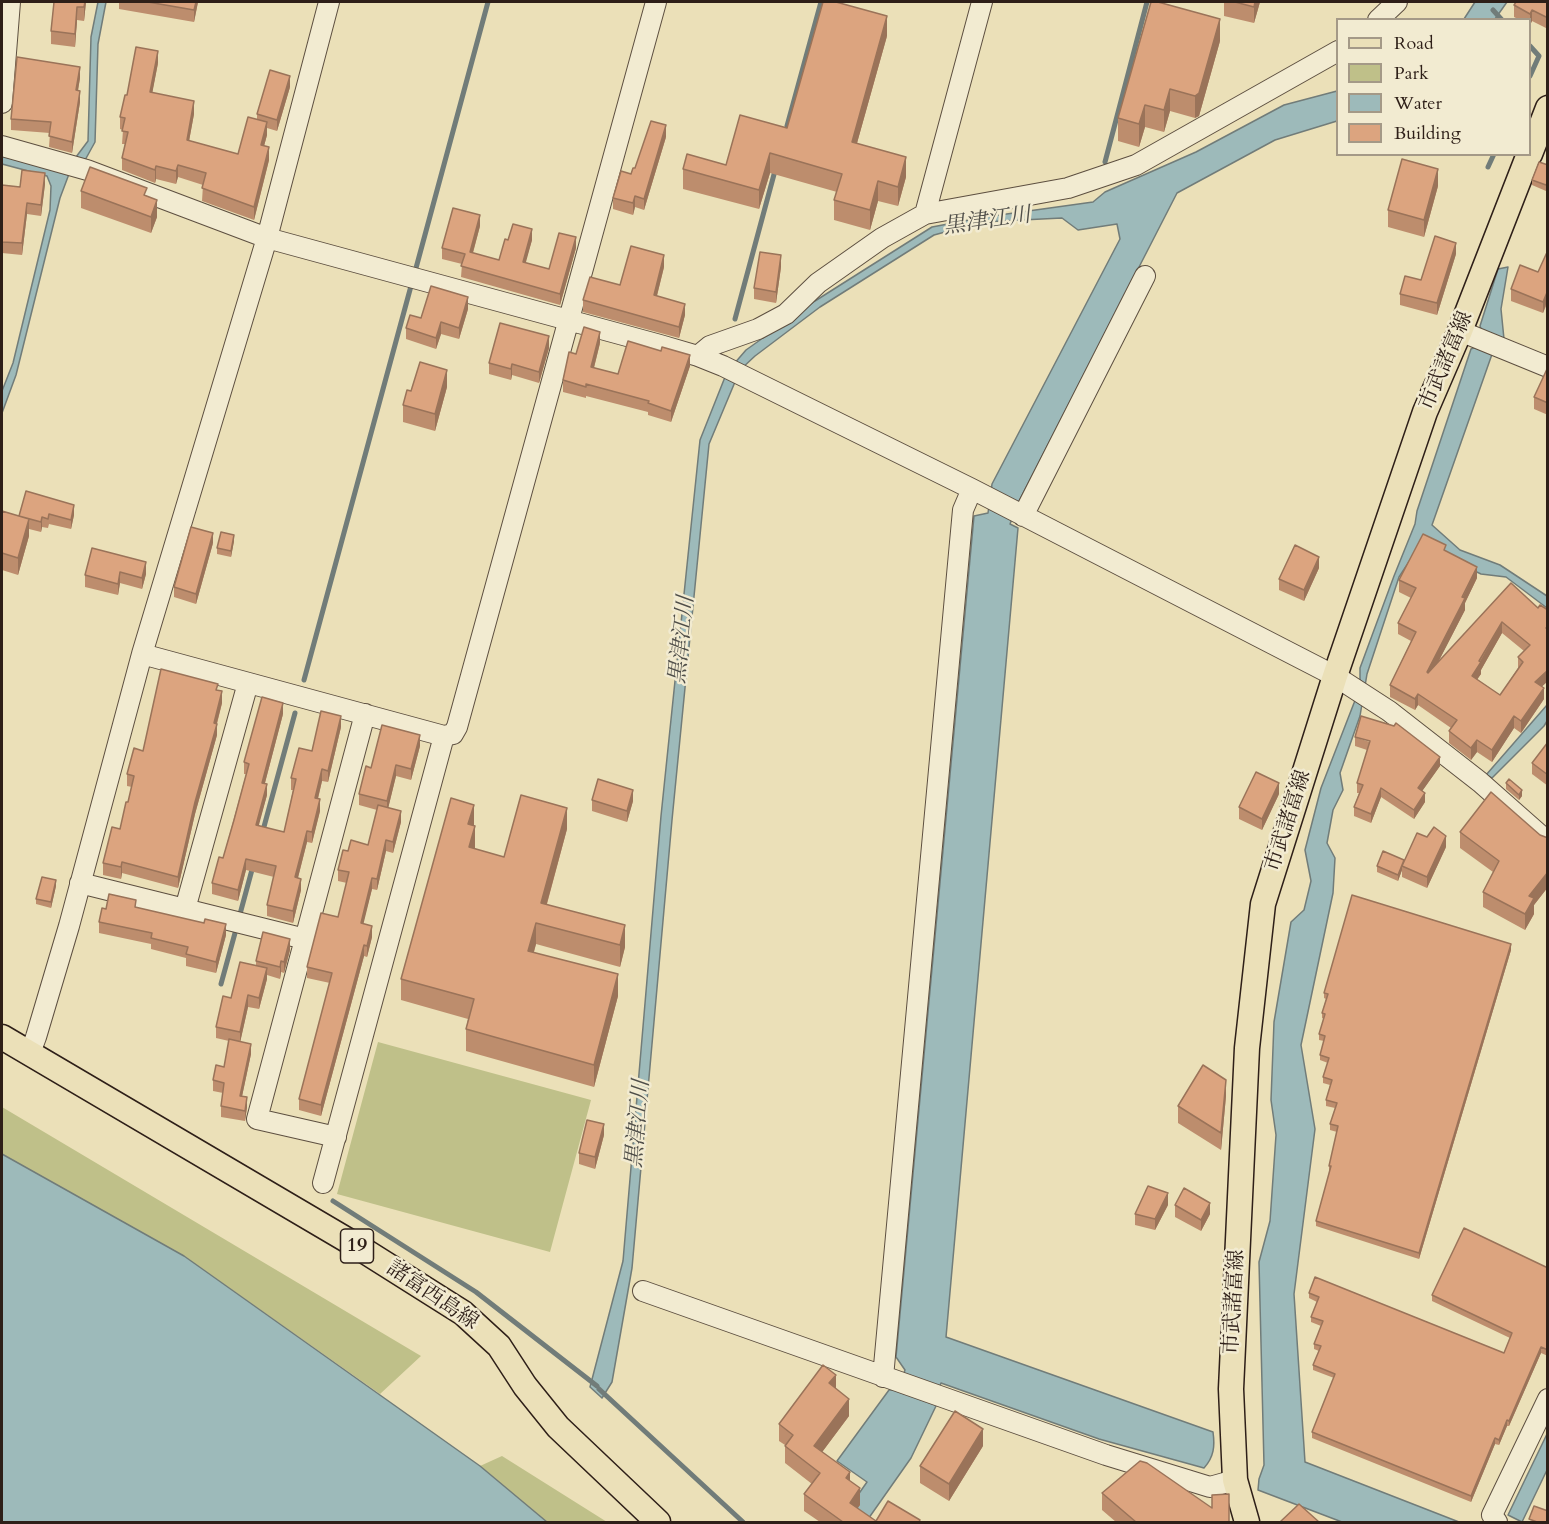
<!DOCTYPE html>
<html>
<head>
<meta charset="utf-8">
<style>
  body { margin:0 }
  #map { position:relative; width:1549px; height:1524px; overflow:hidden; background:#ebe0b8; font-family:Cardo,serif }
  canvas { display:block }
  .frame { position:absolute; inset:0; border:3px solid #2e1f18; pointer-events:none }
  .legend { position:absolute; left:1336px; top:18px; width:195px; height:138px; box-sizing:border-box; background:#f2ebd1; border:2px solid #a49987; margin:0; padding:8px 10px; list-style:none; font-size:18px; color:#2e1f18 }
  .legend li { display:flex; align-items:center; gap:12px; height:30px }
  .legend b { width:30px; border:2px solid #a49987 }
</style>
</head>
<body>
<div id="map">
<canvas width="1549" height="1524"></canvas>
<div class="frame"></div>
<ul class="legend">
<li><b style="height:8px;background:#ebe0b8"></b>Road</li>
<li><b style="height:16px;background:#bfc089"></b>Park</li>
<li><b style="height:16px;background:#9dbaba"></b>Water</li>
<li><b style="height:16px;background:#dca47f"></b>Building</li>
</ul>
</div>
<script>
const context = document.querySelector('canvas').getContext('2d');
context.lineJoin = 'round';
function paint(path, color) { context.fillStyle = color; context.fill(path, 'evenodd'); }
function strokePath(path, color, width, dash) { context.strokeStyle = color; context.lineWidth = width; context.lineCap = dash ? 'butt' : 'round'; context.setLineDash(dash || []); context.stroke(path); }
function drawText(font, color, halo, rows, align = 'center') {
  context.font = font + ' Cardo,"Noto Serif JP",serif'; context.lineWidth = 5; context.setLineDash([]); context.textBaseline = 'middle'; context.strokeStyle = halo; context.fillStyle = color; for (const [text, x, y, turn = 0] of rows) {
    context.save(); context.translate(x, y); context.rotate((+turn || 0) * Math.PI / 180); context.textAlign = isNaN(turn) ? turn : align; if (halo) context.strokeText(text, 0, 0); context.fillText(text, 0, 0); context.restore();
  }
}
paint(new Path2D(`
  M378,1042L591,1100L550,1252L337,1194Z
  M2,1107L421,1356L380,1394L184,1256L2,1154Z
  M502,1456L607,1522H547L480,1466Z`), '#bfc089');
const water = new Path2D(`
  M98,2H106L98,44L95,142L84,162L69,174L60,198L16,375L2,413V391L13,363L50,210L51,186L47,176L2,164V156L76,157L88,141L91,37Z
  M1475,2H1507L1495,19H1464Z
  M1337,91V121L1275,140L1177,193L1018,503L1010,524L1018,528L946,1337L1213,1432C1215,1446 1214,1457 1204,1468L1099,1439L941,1383L934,1402L936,1406L911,1458L866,1522H839L867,1482L837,1461L889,1390L898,1389L905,1370L896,1357L974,516L988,513L992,484L1120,239L1117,224L1078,230L1062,218L982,222L934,235L820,307L755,356L740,370L709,444L672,820L632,1268L612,1382L602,1398L590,1387L623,1261L661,816L700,440L727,372L746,350L815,301L932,227L985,217L1093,202L1105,192L1196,152L1284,105Z
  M1508,267L1501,309L1504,339L1497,340L1432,525L1460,550L1500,565L1547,596V608L1506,577L1481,574L1458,563L1422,542L1399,577L1367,674L1360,716L1340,773L1343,790L1333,810L1327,843L1335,858L1333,893L1301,1045L1315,1129L1294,1294L1305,1462L1459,1522H1342L1258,1490L1259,1479L1264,1465L1259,1262L1270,1221L1276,1135L1271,1100L1274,1022L1291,922L1304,910L1311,881L1305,850L1321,788L1354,703L1360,685V668L1394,576L1415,524L1417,511L1471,349L1478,346L1483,334L1480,326L1498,269Z
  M1547,705V721L1544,726L1492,778L1486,775Z
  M2,1154L184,1256L480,1466L547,1522H2Z
  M1547,1434V1470L1522,1522L1508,1515Z`);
paint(water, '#9dbaba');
strokePath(water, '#717c79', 1.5);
strokePath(new Path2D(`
  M1493,10L1502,20
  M1530,46L1539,56L1530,76
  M787,126L821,2
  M1105,162L1147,2
  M1488,167L1494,154
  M416,268L488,2
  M735,319L776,167
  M304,680L411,286
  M262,834L295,713
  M240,914L253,866
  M221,984L235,933
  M333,1201L476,1292L597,1386
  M599,1389L743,1522`), '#717c79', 5);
const minor = new Path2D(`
  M1378,20L1397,2
  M2,103L10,2
  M2,146L87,170L267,238L660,345L698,356L723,366L972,489L1335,676L1389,711L1480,782L1548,842
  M925,214L982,2
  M1460,331L1548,367
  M698,356L710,346L758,329L786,314L818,283L882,238L925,214L1068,188L1136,165L1338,51
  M1023,516L1145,276
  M142,654L444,736L323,1183
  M444,736L453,734L457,727L656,2
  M80,883L305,939
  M185,909L248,683
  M30,1053L36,1037L69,926L142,654L267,238L329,2
  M336,1137L257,1119L365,714
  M643,1291L1106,1455L1210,1487L1235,1480
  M883,1377L963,510L972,489
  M1497,1522L1492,1515L1548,1399`);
const major = new Path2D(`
  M1530,154L1548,108
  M2,1037L352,1243L463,1313L499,1346L525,1386L558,1427L658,1522
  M1247,1522L1235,1480L1231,1389L1247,1048L1263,904L1335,676L1425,412L1460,331L1529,154`);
strokePath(minor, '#5d4f40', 22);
strokePath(major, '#2e1f18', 27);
strokePath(minor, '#f2ebd1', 20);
strokePath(major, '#ebe0b8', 24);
paint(new Path2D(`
  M54,2H86L84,21L77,20L75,47L51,44V31Z
  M119,2H198L194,22L119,9Z
  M1224,2H1260L1254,23L1224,16Z
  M1548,2V29L1532,21L1530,25V20H1520L1514,17V5Z
  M887,36L857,143L906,177L898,206L878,201L870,230L834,220V200L837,192L770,173L759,209L683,189V169L726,165L787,128Z
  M1220,41L1199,116L1195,118L1170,111L1164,132L1145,127L1139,147L1118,141V118Z
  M158,63L152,93L194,114L189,141L238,154L257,120V114L290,87L277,131L267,128V135L264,146L269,160L254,220L202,201L203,185L178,177L176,184L156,179L155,183L122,170V158L125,144H122L123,130L120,129V117L127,95Z
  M80,78L78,91L80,102L72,153L49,147L50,133L11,130V119Z
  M666,137L644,210L635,207L633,215L613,209V198L635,168Z
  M1548,165V186L1546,191L1532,185V180Z
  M45,184L41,216L27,214L22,255L2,253V185L20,187Z
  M1438,186L1424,237L1388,227V210Z
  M81,191L147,196L157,217L151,233L81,208Z
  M480,226L473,253L499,260L508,240H532L525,263L549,269L576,248L560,305L461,277L462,264L442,259V248Z
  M1548,250V302L1543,313L1511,301V289L1538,272Z
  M1456,254L1437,315L1400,305V294L1421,280Z
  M664,267L657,296L685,315L679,338L583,312V300Z
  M781,267L776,303L754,299V288Z
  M468,309L459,339L441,334L436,349L406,339V328L421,318Z
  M600,343L594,368L618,374L690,366L671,422L648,415V412L586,396V398L563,392V380Z
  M549,348L539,383L512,375L511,380L489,374V363Z
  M1548,370V415L1534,409V397Z
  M447,387L435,431L403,422V405L411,391Z
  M26,491L74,515L71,529L49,524L48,528L42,527L41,532L29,529V536L18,575L2,570V511L19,516Z
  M234,541L231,557L217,554V548Z
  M213,543L196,604L174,597V587Z
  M1446,551L1477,578L1465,603V610L1437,664L1511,583L1538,608L1548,610V681L1542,686L1544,699L1521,733L1514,728L1492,762L1477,752L1471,760L1449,743V731L1451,728L1418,705L1415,710L1390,697V685L1411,641L1398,634V623L1411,598L1399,592V580ZM1502,633L1524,651L1518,657V668L1500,695L1477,679L1481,674V670Z
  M146,562V574L142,589L120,583L118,595L85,587V575Z
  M1319,568L1304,601L1279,590V579Z
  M218,690L222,703L217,724V735L195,814L178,888L122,873L121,879L103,875V863L120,829L132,787L127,786V774Z
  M283,714L265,783L267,795L258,826L284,832L293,790H291V778L312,751L341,727L328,782L322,781L318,799L320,811L312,843L307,842L298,878L301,890L293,923L267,916V905L274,877L246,870L238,901L212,894V883L223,858L246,774H244V762Z
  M1355,737L1440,766L1422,791L1425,802L1414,819L1381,797L1371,823L1354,816V807L1359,793H1357V783L1367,750L1355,746Z
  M1548,742V786L1532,774V763Z
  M420,746L411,780L396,776L388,808L401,822L393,853L386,851L377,890L372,889L363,923L372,937L367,957L364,956L321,1116L299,1110V1099L330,983L307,978V967L338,917L347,883L338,881V870L348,851L368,845L377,810L359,805V794L371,768Z
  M1506,783L1522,796L1519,800L1506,789Z
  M1279,794L1262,830L1239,819V807Z
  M592,800L633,801L627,822L592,811Z
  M474,826L475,849L504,857L567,829L547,904L625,947L620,967L536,944L534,952L618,996L594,1087L466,1051V1029L468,1019L401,1000V979Z
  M1460,832L1540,835L1548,838V887L1534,905V914L1525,930L1483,907V892L1493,872L1460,848Z
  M1446,847L1427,888L1402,877V870L1398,881L1377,872V866L1404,860Z
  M56,886L51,908L36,904V899Z
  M136,907L226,935L216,973L186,966V958L151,949V944L99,933V922L106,909Z
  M290,950L284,973L281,972L280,979L267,975V979L259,1009L248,1007L240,1042L251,1054L242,1096L247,1107L245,1121L221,1117V1106L223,1093L213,1091V1080L224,1067L229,1041L216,1038V1027L231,998L256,965V961Z
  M1511,950L1419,1259L1316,1226V1221L1330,1172L1329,1171V1166L1337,1132L1330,1130V1124L1335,1108L1326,1106V1100L1330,1085L1323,1083V1077L1328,1063L1320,1060V1055L1324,1041L1319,1040V1034L1324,1019L1322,1018V1013L1326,999L1324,998V993Z
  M1226,1096L1221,1150L1178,1123V1106Z
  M604,1135L595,1169L579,1164V1153Z
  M1168,1205L1155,1230L1135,1225V1214Z
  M1175,1205L1210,1214L1201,1231L1175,1217Z
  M1548,1268V1356L1541,1353L1509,1426H1507L1499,1445L1495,1444L1471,1502L1312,1438V1432L1334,1378L1313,1370V1365L1319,1351L1314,1349V1344L1321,1326L1311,1322V1317L1317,1302L1309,1298V1293L1504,1353L1510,1338L1432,1301V1295Z
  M836,1389L849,1416L822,1452L850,1481L860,1505L857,1508L876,1521L920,1522H820L804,1511V1494L812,1484L785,1463V1445L779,1441V1424Z
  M983,1446L949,1501L920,1483V1466Z
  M1102,1493L1229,1522H1116L1102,1510Z`), '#bd8d6d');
paint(new Path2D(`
  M85,2H86L84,21V7Z
  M196,2H198L194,22V10Z
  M1255,2H1260L1254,23V7Z
  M77,7V20L75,47V34Z
  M1532,10V21L1530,25V14Z
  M887,16V36L852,161V142Z
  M1220,19V41L1199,116L1195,118V96Z
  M158,51V63L150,105V92Z
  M80,67V78L76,101V90Z
  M290,76V87L277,131V120Z
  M1170,89V111L1164,132V110Z
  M80,91V102L72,153V142Z
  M194,101V114L187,152V140Z
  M1145,105V127L1139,147V124Z
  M267,122V135L261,157V145Z
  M666,125V137L644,210V199Z
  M269,147V160L254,220V207Z
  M770,153V173L759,209V190Z
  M906,157V177L898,206V187Z
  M178,165V177L176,184V171Z
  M156,166V179L155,183V170Z
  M1438,169V186L1424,237V220Z
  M45,173V184L41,216V205Z
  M878,181V201L870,230V210Z
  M635,196V207L633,215V203Z
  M157,200V217L151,233V217Z
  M27,203V214L22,255V243Z
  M480,215V226L470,263V252Z
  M532,229V240L523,273V262Z
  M576,237V248L560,305V294Z
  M1456,243V254L1437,315V303Z
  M664,255V267L654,307V295Z
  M781,255V267L776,303V292Z
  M1547,290V301L1543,313V302Z
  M468,297V309L459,339V328Z
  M685,304V315L679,338V327Z
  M441,322V334L436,349V338Z
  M600,332V343L591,379V367Z
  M549,336V348L539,383V372Z
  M690,355V366L671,422V411Z
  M512,364V375L511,380V369Z
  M447,370V387L435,431V414Z
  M74,505V515L71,529V520Z
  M42,517V527L41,532V522Z
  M29,519V536L18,575V558Z
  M213,533V543L196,604V594Z
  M234,535V541L231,557V551Z
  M1319,557V568L1304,601V590Z
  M146,562V574L142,589V578Z
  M1477,567V578L1465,603V610L1427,684V672Z
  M120,572V583L118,595V584Z
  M1502,622V633L1481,670V674L1472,687V676Z
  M1548,670V681L1535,693V682Z
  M1544,688V699L1521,733V721Z
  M222,691V703L215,730L217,724V735L195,814L178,888V877L195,802Z
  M1418,694V705L1415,710V699Z
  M283,703V714L262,794V783Z
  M341,716V727L328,782V771Z
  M1514,716V728L1492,762V750Z
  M420,735V746L411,780V769Z
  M1477,740V752L1471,760V748Z
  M1440,757V766L1418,797V788Z
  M396,765V776L387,813V801Z
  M322,769V781L315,810V798Z
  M1279,783V794L1262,830V819Z
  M267,784V795L256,836V825Z
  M1381,788V797L1371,823V814Z
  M633,790V801L627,822V811Z
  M1522,790V796L1519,800V795Z
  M1425,793V802L1414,819V810Z
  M320,799V811L312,843V832Z
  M474,805V826L468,824Z
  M567,808V829L541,925V903Z
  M401,811V822L393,853V842Z
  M475,826V848L469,869V847Z
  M307,831V842L295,889V877Z
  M1446,836V847L1427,888V877Z
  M386,840V851L377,890V879Z
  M246,859V870L238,901V890Z
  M1404,860L1402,866V870L1398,881V875Z
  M122,862V873L121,879V867Z
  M1548,872V887L1534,905V914L1525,930V914L1529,896Z
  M372,878V889L361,934V923Z
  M301,879V890L293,923V911Z
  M56,880V886L51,908V902Z
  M536,923V944L528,972V951Z
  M226,924V935L216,973V962Z
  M625,925V947L620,967V945Z
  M372,926V937L367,957V946Z
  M290,939V950L284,973V962Z
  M1511,944V950L1419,1259V1253Z
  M364,945V956L321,1116V1105Z
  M281,961V972L280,979V967Z
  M267,968V979L259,1009V998Z
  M618,974V996L594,1087V1065Z
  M248,995V1007L240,1043V1032Z
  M251,1044V1054L240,1106V1096Z
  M1226,1080V1096L1221,1150V1133Z
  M247,1097V1107L245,1121V1111Z
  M604,1124V1135L595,1169V1157Z
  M1168,1193V1205L1155,1230V1219Z
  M1210,1203V1214L1201,1231V1220Z
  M1541,1347V1353L1509,1426V1421Z
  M836,1375V1392L829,1383Z
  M849,1399V1416L814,1463V1446Z
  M1507,1420V1426L1499,1445V1440Z
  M983,1429V1446L949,1501V1484Z
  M1495,1438V1444L1471,1502V1496Z
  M850,1472V1489L846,1478Z
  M860,1488V1505L850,1519V1503Z`), '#9a7359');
const building = new Path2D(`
  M54,2H85L84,7H77L75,34L51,31Z
  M148,2H196L194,10Z
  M823,2H836L887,16L852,142L906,157L898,187L878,181L870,210L834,200L842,174L770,153L759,190L683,169L687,154L726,165L740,115L787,128Z
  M1151,2H1158L1220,19L1199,93L1195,96L1170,89L1164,110L1145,105L1139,124L1118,118Z
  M1235,2H1255L1254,7Z
  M1516,2H1548V18L1532,10L1530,14L1514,5Z
  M136,47L158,51L150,92L194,101L187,140L238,154L248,117L267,122L261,145L269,147L254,207L202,188L206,173L178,165L176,171L156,166L155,170L122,158L128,132L122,131L125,118L120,117L125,95H127Z
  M17,57L80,67L76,90L80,91L72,142L49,136L51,122L11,119Z
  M270,70L290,76L277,120L257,114Z
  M651,121L666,125L644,199L635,196L633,203L613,198L621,171L631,174L633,168H635Z
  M1402,159L1438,169L1424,220L1388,210Z
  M1539,162L1548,165V181L1546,185L1532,180Z
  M90,167L147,188L144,195L157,200L151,217L81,191Z
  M22,170L45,173L41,205L27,203L22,243L2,242V185L20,187Z
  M453,208L480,215L470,252L499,260L505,239L508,240L513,224L532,229L523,262L549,269L559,233L576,237L560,294L461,266L465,254L442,248Z
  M1435,236L1456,243L1437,303L1400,294L1405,276L1421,280Z
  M631,246L664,255L654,295L685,304L679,327L583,300L590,277L620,285Z
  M1548,250V290L1543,302L1511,289L1520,265L1538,272Z
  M760,252L781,255L776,292L754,288Z
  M431,286L468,297L459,328L441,322L436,338L406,328L410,315L421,318Z
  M500,323L549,336L539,372L512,364L511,369L489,363Z
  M584,327L600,332L591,367L618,374L628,341L661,351L662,347L690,355L671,411L648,403L649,401L586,384V387L563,380L569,352L576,354Z
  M420,362L447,370L435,414L403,405L407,390L411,391Z
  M1547,369L1548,370V403L1534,397Z
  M26,491L74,505L71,520L49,514L48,519L42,517L41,522L19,516Z
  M2,511L29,519L18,558L2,553Z
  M191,527L213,533L196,594L174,587Z
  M221,532L234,535L231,551L217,548Z
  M1423,534L1446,545L1444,550L1477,567L1462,597L1465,598L1427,672L1428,673L1511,583L1538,608L1540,605L1548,610V627L1546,628L1548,630V670L1535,682L1544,688L1521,721L1514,716L1492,750L1477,740L1471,748L1449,731L1457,720L1418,694L1415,699L1390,685L1416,632L1398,623L1416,588L1399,580ZM1502,622L1530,645L1518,657L1523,662L1500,695L1472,676L1481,662L1479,661Z
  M1295,545L1319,557L1304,590L1279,579Z
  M92,548L146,562L142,578L120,572L118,584L85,575Z
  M161,669L218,684L216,690L222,691L214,723L217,724L195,802L178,877L122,862L121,867L103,863L112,827L120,829L126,802H128L134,776L127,774L134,748L143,751Z
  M262,697L283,703L262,783L267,784L256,825L284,832L296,779L291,778L299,748L312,751L321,711L341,716L328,771L322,769L315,798L320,799L312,832L307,831L295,877L301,879L293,911L267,905L276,866L246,859L238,890L212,883L219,857L223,858L234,820L249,764L244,762Z
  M1361,716L1394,726L1396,723L1440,757L1418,788L1425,793L1414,810L1381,788L1371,814L1354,807L1363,785L1357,783L1370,741L1355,737Z
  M382,725L420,735L411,769L396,765L387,801L359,794L366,766L371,768Z
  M1548,742V775L1532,763Z
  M1256,772L1279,783L1262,819L1239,807Z
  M598,779L633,790L627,811L592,800Z
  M1509,779L1522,790L1519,795L1506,783Z
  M1491,792L1540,835L1548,838V872L1529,896L1534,898L1525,914L1483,892L1499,861L1460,832Z
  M521,795L567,808L541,903L625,925L620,945L536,923L528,951L618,974L594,1065L466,1029L474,999L401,979L451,798L474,805L468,824L475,826L469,847L504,857Z
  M378,805L401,811L393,842L386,840L377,879L372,878L361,923L372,926L367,946L364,945L321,1105L299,1099L332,973L307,967L321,913L338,917L349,872L338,870L343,850L348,851L351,840L368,845Z
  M1434,827L1446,836L1427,877L1402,866L1417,833L1427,837Z
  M1383,851L1404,860L1398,875L1377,866Z
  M42,877L56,880L51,902L36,899Z
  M109,894L136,900L135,907L204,923L205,919L226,924L216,962L186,954L188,947L151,938L152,933L99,922L102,908L106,909Z
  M1352,895L1511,944L1419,1253L1316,1221L1331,1166H1329L1338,1126L1330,1124L1337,1103L1326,1100L1332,1080L1323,1077L1329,1058L1320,1055L1325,1036L1319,1034L1325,1014L1322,1013L1328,994L1324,993Z
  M263,932L290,939L284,962L281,961L280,967L256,961Z
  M240,962L267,968L259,998L248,995L240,1032L216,1027L223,996L231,998Z
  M229,1039L251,1044L240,1096L247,1097L245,1111L221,1106L224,1083L213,1080L216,1065L224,1067Z
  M1203,1065L1226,1080L1221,1133L1178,1106Z
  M587,1120L604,1124L595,1157L579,1153Z
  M1148,1186L1168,1193L1155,1219L1135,1214Z
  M1184,1188L1210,1203L1201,1220L1175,1205Z
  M1464,1228L1548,1268V1350L1541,1347L1509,1421L1507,1420L1499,1440L1495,1438L1471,1496L1312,1432L1335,1374L1313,1365L1321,1346L1314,1344L1323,1321L1311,1317L1319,1297L1309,1293L1315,1277L1504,1353L1512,1333L1432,1295Z
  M823,1365L836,1375L829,1383L849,1399L814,1446L850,1472L846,1478L860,1488L850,1503L876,1521L888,1501L920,1520L919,1522H843L804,1494L820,1473L785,1446L793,1435L779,1424Z
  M955,1411L983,1429L949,1484L920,1466Z
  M1140,1461L1147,1463L1212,1508V1495L1229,1494V1522H1136L1102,1493Z
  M1299,1504L1319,1522H1280Z
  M1534,1506L1548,1511V1522H1537L1529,1519Z`);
paint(building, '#dca47f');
strokePath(building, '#9a7359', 1.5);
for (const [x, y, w] of [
  [357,1246,33]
]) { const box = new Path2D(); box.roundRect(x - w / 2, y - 17, w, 34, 4.5); context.fillStyle = '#f2ebd1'; context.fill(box); strokePath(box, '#2e1f18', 1.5); }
drawText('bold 20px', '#2e1f18', null, [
  ["19",357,1246]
]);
drawText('21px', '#2e1f18', '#f2ebd1', [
  ["市武諸富線",1447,361,-67],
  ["市武諸富線",1289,821,-72],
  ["諸富西島線",432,1296,34],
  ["市武諸富線",1235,1302,-87]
]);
drawText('italic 22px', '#4f4e49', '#f2ebd1', [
  ["黒津江川",987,222,-8],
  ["黒津江川",683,640,-84],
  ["黒津江川",639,1124,-85]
]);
</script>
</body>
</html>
